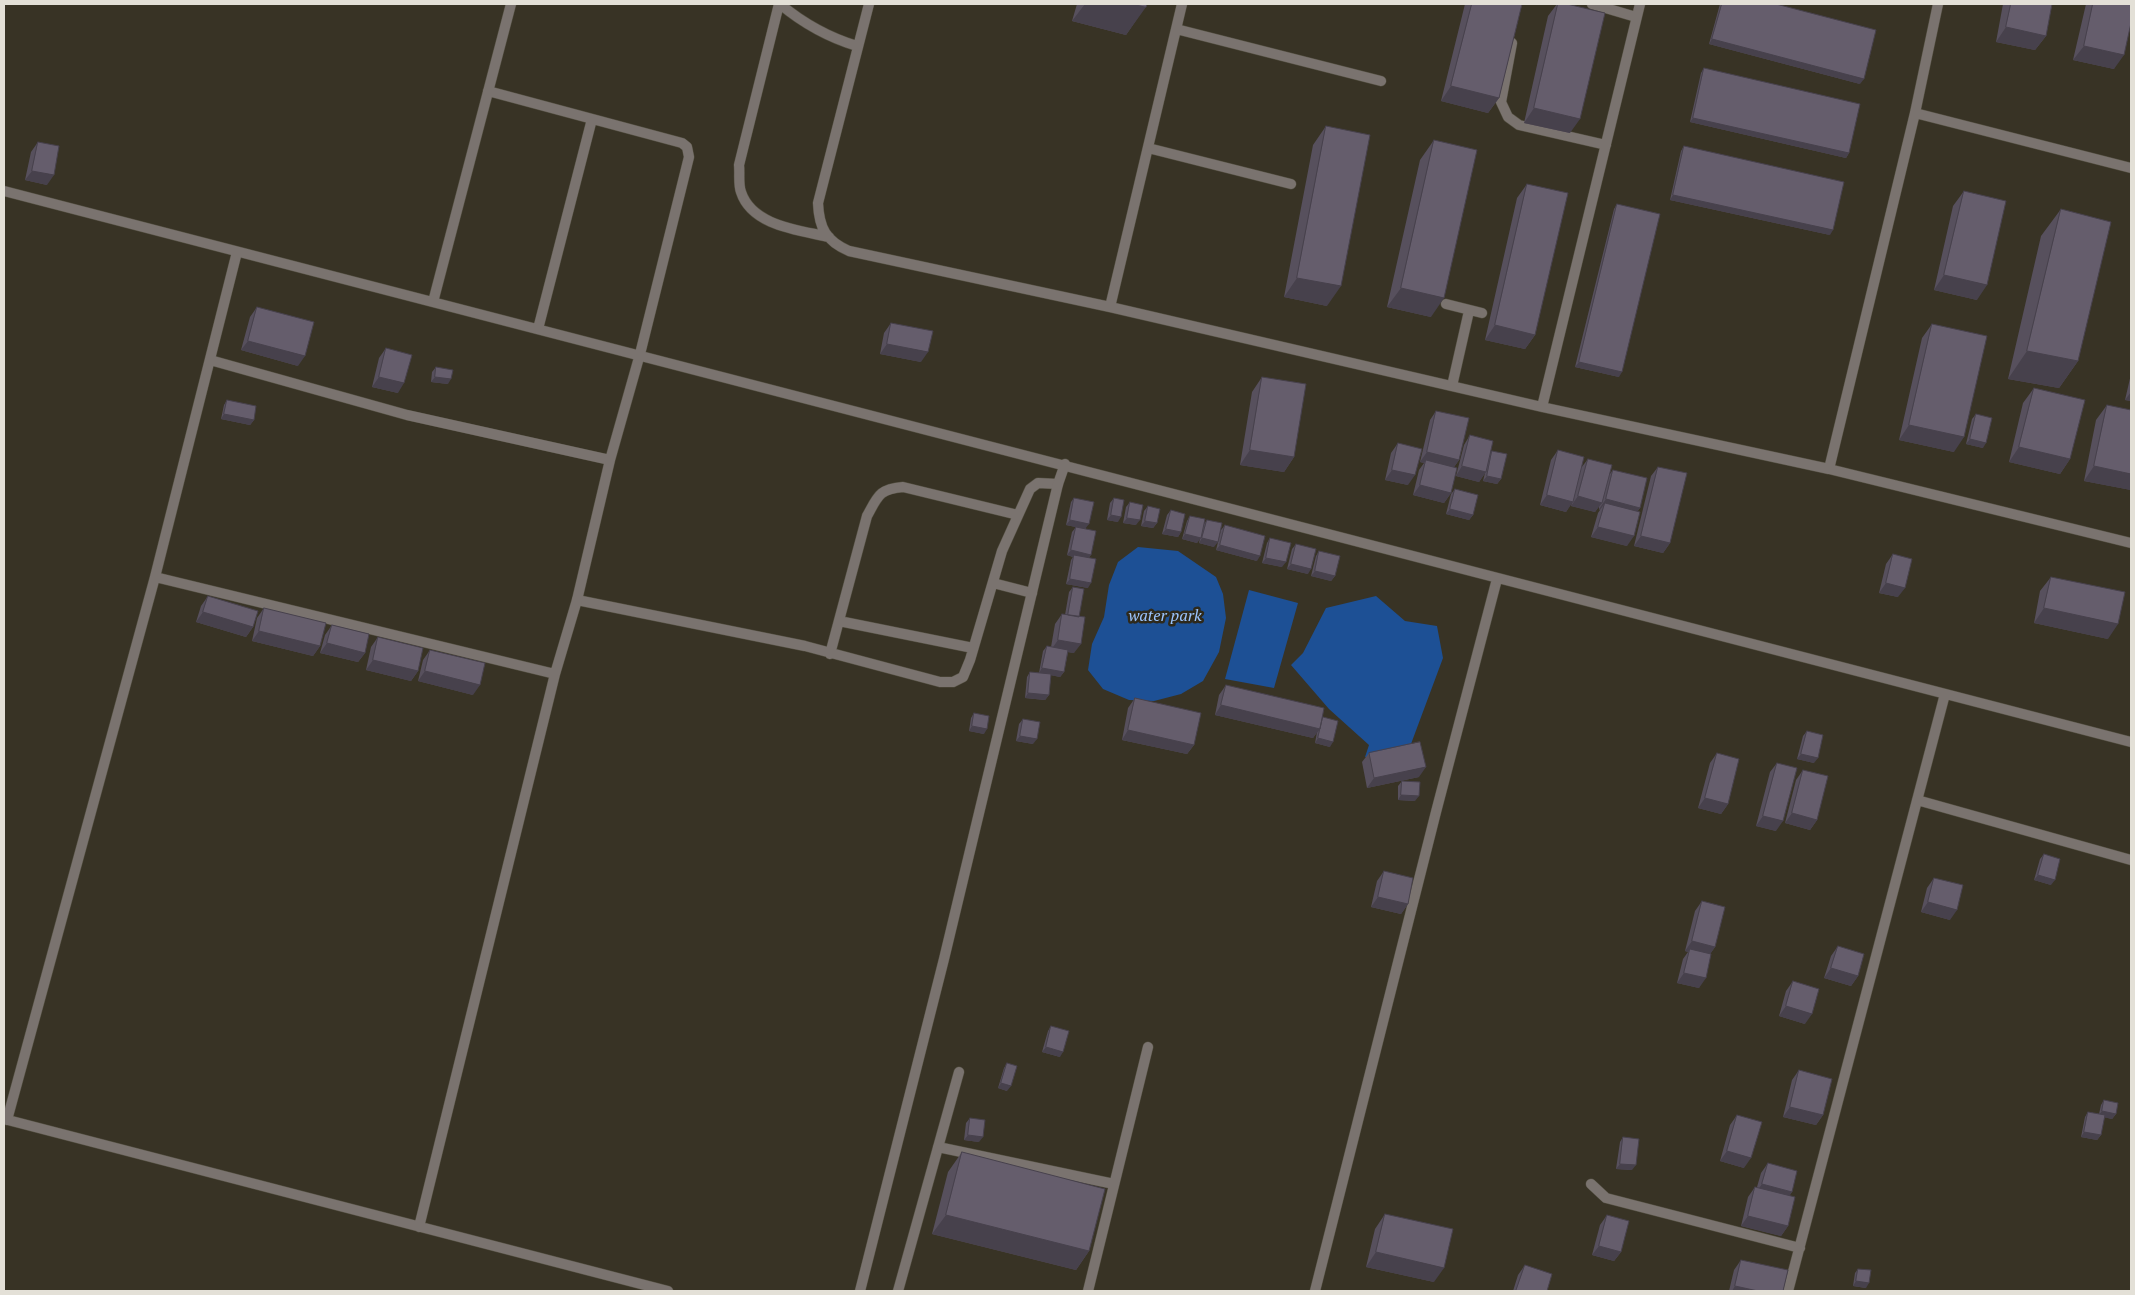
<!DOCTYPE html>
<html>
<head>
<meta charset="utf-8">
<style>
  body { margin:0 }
  #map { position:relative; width:2135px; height:1295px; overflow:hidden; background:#383325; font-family:"PT Serif",serif }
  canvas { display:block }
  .frame { position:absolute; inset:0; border:5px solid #e3e0d7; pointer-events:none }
</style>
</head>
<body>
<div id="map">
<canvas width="2135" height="1295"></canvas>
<div class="frame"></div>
</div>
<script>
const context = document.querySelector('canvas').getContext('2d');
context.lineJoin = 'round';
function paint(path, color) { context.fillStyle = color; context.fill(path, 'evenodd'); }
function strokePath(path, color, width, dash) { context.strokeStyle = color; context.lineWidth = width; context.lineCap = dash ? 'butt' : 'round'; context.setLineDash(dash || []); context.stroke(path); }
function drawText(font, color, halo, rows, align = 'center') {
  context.font = font + ' "PT Serif",serif'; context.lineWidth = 5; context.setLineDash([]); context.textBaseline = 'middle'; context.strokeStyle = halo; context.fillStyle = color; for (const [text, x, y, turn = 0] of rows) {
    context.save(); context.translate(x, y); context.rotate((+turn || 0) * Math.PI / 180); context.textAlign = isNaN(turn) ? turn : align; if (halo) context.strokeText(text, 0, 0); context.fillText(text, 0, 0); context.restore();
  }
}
paint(new Path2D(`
  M1138,547L1178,551L1216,577L1223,594L1226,618L1219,652L1203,681L1181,694L1154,701L1129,700L1103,689L1088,670L1092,644L1104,617L1109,585L1118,562Z
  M1249,590L1298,603L1274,688L1225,679Z
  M1376,596L1405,621L1437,626L1443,658L1408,752L1365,757L1369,745L1329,709L1291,665L1303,653L1326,608Z`), '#1d5095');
const service = new Path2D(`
  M779,4L739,165C740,173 738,184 741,192C752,226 799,230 829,237
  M780,4C804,24 827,37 857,46
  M869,4L818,203C819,228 826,241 849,251L1110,307L1542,407L1829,469L2131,543
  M1592,4L1636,17
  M1176,29L1381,81
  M1512,43L1501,102L1508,117L1519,125L1606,145
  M1915,113L2131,168
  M1148,148L1291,184
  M1446,304L1482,313
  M1110,307L1182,4
  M1452,386L1469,311
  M1542,407L1640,4
  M1829,469L1915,113L1938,4
  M993,583L1032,593
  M577,600L805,646L940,682H953L963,677L970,660L1002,551L1030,489L1038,483L1058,484
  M839,621L973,648
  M830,654L867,516C878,496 879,489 903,487L1018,515`);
const minor = new Path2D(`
  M4,191L2131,742
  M433,302L511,4
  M538,329L592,119
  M210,360L407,415L610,460
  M155,577L555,674
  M1917,800L2131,860
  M4,1119L668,1291
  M7,1120L155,577L237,252
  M938,1147L1114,1184
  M1591,1184L1606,1198L1800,1248
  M419,1227L555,674L577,600L610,460L640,354L689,157L687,147L682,143L488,91
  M860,1291L944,959L1058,484L1065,464
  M898,1291L959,1072
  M1088,1291L1148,1047
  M1315,1291L1436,812L1497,579
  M1788,1291L1945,694`);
strokePath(service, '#534f41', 11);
strokePath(minor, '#534f41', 11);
strokePath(service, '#7a736f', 10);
strokePath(minor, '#7a736f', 10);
paint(new Path2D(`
  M1077,4H1147L1126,35L1072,21Z
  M1465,4H1522L1499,98L1488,113L1441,101Z
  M1557,4H1567L1570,133L1524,123L1548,16Z
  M1720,4H1776L1860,84L1709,44Z
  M2003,4H2052L2046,36L2035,50L1996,42Z
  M2086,4H2131L2114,69L2073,60Z
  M1704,68L1849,153L1846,158L1690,122L1701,73Z
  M1326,126L1327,306L1284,297L1313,145Z
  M1434,140L1431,317L1387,307L1420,160Z
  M38,142L47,185L25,180L31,152Z
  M1684,146L1830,235L1670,200L1681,151Z
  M1527,184L1535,335L1525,349L1485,340L1517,198Z
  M1964,191L1977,300L1934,290L1953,206Z
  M1617,204L1619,377L1575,367L1614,209Z
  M2061,209L2078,361L2059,388L2008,379L2041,236Z
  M257,307L298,366L241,350L250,317Z
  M891,323L921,362L880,354L884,333Z
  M1932,324L1954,452L1899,440L1922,338Z
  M386,348L398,393L372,387L379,358Z
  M436,367L448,384L431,382L432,372Z
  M2131,374V401L2125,400Z
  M1262,377L1294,457L1284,472L1240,465L1252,392Z
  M2034,388L2070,459L2060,474L2009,462L2023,403Z
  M227,400L254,420L250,425L221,419L224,405Z
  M2107,405L2131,490L2084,481L2096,420Z
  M1436,411L1459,460L1454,467L1451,493L1444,503L1413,495L1419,470L1424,463L1420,462L1430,420Z
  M1976,414L1983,448L1966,444L1972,419Z
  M1470,435L1490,454L1492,451L1501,479L1497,484L1483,481L1485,473L1479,482L1456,476L1464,445Z
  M1398,443L1408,485L1385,480L1391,453Z
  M1558,450L1581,468L1588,459L1609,475L1613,470L1640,508L1637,512L1627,546L1591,537L1598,513L1600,510L1599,509V506L1595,512L1571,506L1572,502L1566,512L1540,505L1551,460Z
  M1658,467L1670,543L1663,553L1634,546L1651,476Z
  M1455,489L1473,515L1469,520L1446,514L1451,494Z
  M1074,498L1086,529L1091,555L1088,558V588L1066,584L1071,560L1073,557L1067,555L1072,532L1076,527L1066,525L1071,502Z
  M1114,498L1118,522L1107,520L1110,503Z
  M1130,502L1136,525L1123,523L1126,507Z
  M1148,506L1157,523L1153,528L1141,526L1144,511Z
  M1171,510L1181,532L1178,537L1162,534L1167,515Z
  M1190,516L1204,524L1207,520L1214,547L1199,543L1200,538L1197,543L1182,539L1187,521Z
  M1225,525L1257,561L1216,550L1221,530Z
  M1270,538L1282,567L1262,563L1267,543Z
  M1296,544L1308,574L1287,569L1292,549Z
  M1319,551L1335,576L1331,581L1311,576L1316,556Z
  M1893,554L1898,597L1879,593L1886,564Z
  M2051,577L2108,639L2034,623L2040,591Z
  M1073,587L1079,617L1074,653L1068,652L1064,672L1060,677L1051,675L1049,695L1045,700L1025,698L1027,677L1030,672L1039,673L1043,651L1047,646L1051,647L1055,624L1062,614L1065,615L1069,592Z
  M208,596L253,627L246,637L196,622L201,606Z
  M264,608L320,646L313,656L252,641L257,618Z
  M332,625L365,653L358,662L320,653L325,635Z
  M378,637L418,671L411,681L366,670L371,647Z
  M430,650L473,695L418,681L423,660Z
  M1226,685L1322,719L1323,717L1330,747L1315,743L1317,732L1313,738L1215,715L1219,695Z
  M1135,698L1194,745L1187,754L1122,740L1128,708Z
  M974,713L984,734L969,731L971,718Z
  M1023,719L1033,744L1016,741L1019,724Z
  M1807,731L1814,763L1797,759L1803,736Z
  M1369,753L1419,777L1367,788L1362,762Z
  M1717,753L1728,804L1721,814L1698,808L1710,763Z
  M1777,763L1776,831L1756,826L1770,772Z
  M1803,770L1817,820L1810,830L1785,823L1796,780Z
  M1402,781L1415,801L1398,800V786Z
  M2044,854L2051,885L2034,880L2040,859Z
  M1384,871L1408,904L1401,914L1371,907L1377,881Z
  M1934,878L1950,920L1921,912L1927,888Z
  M1702,901L1715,947L1710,954L1699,988L1677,983L1683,959L1688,952L1685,951L1695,911Z
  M1838,946L1858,976L1851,986L1824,978L1831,956Z
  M1793,981L1805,1024L1779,1016L1786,991Z
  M1051,1026L1060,1057L1042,1052L1048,1031Z
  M1007,1063V1091L998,1088L1004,1068Z
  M1799,1070L1823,1115L1816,1125L1783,1117L1792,1080Z
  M2104,1100L2116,1114L2112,1119L2104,1117L2101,1135L2097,1140L2081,1137L2085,1117L2088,1112L2099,1114L2101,1105Z
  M1737,1115L1744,1168L1720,1161L1730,1125Z
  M970,1118L979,1142L964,1140L966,1123Z
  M1623,1137L1632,1170L1616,1169L1620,1142Z
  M962,1152L1089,1251L1076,1270L932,1234L948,1172Z
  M1768,1163L1792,1192L1789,1196L1788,1226L1781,1236L1741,1226L1748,1197L1755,1187H1757L1761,1173Z
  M1385,1214L1434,1282L1366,1267L1375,1229Z
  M1607,1215L1621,1252L1614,1261L1592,1255L1600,1225Z
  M1741,1260L1783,1291H1729L1734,1270Z
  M1525,1265L1547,1291H1513L1518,1275Z
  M1858,1269L1866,1288L1853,1286L1855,1273Z`), '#57505d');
paint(new Path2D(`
  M1085,4H1132L1146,7L1126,35L1072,21Z
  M2006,27L2046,36L2035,50L1996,42Z
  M1712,39L1864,79L1860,84L1709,44Z
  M2084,46L2124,55L2114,69L2073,60Z
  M1451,86L1499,98L1488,113L1441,101Z
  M1534,108L1580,119L1570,133L1524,123Z
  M1693,118L1849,153L1846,158L1690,122Z
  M32,171L54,175L47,185L25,180Z
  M1673,195L1833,230L1830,235L1670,200Z
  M1944,275L1987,285L1977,300L1934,290Z
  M1297,278L1341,286L1327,306L1284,297Z
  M1401,288L1444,298L1431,317L1387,307Z
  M1495,325L1535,335L1525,349L1485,340Z
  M248,341L305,356L298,366L241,350Z
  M887,344L928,352L921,362L880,354Z
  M2027,351L2078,361L2059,388L2008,379Z
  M1579,362L1622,372L1619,377L1575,367Z
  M379,377L404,383L398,393L372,387Z
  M435,377L451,379L448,384L431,382Z
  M2131,392V401L2125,400Z
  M224,414L254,420L250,425L221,419Z
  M1909,425L1964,437L1954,452L1899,440Z
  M1970,439L1986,443L1983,448L1966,444Z
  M2019,447L2070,459L2060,474L2009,462Z
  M1250,450L1294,457L1284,472L1240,465Z
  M1427,452L1459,460L1452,470L1426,460L1424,463L1420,462Z
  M1462,466L1486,472L1479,482L1456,476Z
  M2094,466L2131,474V490L2084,481Z
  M1392,470L1415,475L1408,485L1385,480Z
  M1487,476L1501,479L1497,484L1483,481Z
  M1420,485L1451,493L1444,503L1413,495Z
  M1547,495L1573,502L1566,512L1540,505Z
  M1578,496L1602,503L1595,512L1571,506Z
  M1606,499L1640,508L1633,517L1605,503L1600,510L1599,509Z
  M1450,509L1473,515L1469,520L1446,514Z
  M1111,515L1121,517L1118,522L1107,520Z
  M1127,518L1140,520L1136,525L1123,523Z
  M1070,520L1089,524L1085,529L1066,525Z
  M1145,521L1157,523L1153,528L1141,526Z
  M1598,527L1634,536L1627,546L1591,537Z
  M1166,529L1181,532L1178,537L1162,534Z
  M1185,534L1201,538L1197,543L1182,539Z
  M1641,536L1670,543L1663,553L1634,546Z
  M1202,538L1218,542L1214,547L1199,543Z
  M1220,545L1260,556L1257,561L1216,550Z
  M1071,550L1091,555L1087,560L1074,555L1073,557L1067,555Z
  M1266,558L1286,562L1282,567L1262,563Z
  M1291,564L1311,569L1308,574L1287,569Z
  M1315,571L1335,576L1331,581L1311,576Z
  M1070,579L1091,583L1088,588L1066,584Z
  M1886,583L1905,588L1898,597L1879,593Z
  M2044,608L2118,624L2108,639L2034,623Z
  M203,612L253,627L246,637L196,622Z
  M259,631L320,646L313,656L252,641Z
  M1058,640L1081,644L1074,653L1051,650Z
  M327,643L365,653L358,662L320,653Z
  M373,660L418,671L411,681L366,670Z
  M1042,668L1064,672L1060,677L1039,673Z
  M425,671L480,685L473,695L418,681Z
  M1028,693L1049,695L1045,700L1025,698Z
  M1221,705L1320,729L1313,738L1215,715Z
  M972,726L987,729L984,734L969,731Z
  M1128,730L1194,745L1187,754L1122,740Z
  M1020,736L1037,739L1033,744L1016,741Z
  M1318,738L1333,742L1330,747L1315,743Z
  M1801,754L1818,758L1814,763L1797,759Z
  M1426,767L1419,777L1367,788L1374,778Z
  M1401,795L1419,796L1415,801L1398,800Z
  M1705,798L1728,804L1721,814L1698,808Z
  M1792,813L1817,820L1810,830L1785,823Z
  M1763,816L1783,821L1776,831L1756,826Z
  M2038,875L2055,880L2051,885L2034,880Z
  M1378,897L1408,904L1401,914L1371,907Z
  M1928,902L1957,910L1950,920L1921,912Z
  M1692,941L1715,947L1708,957L1690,949L1688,952L1685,951Z
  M1831,968L1858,976L1851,986L1824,978Z
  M1684,973L1706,978L1699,988L1677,983Z
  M1786,1006L1812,1014L1805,1024L1779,1016Z
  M1046,1047L1063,1052L1060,1057L1042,1052Z
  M1001,1083L1011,1086L1007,1091L998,1088Z
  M1790,1107L1823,1115L1816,1125L1783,1117Z
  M2102,1111L2116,1114L2112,1119L2098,1116Z
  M2084,1132L2101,1135L2097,1140L2081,1137Z
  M968,1135L983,1137L979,1142L964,1140Z
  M1727,1151L1751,1158L1744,1168L1720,1161Z
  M1620,1164L1636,1165L1632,1170L1616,1169Z
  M1762,1184L1792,1192L1785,1202L1755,1194Z
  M946,1215L1089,1251L1076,1270L932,1234Z
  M1748,1216L1788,1226L1781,1236L1741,1226Z
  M1599,1246L1621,1252L1614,1261L1592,1255Z
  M1376,1252L1444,1268L1434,1282L1366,1267Z
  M1856,1281L1869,1283L1866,1288L1853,1286Z
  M1735,1286L1758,1291H1732Z`), '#47414c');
const building = new Path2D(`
  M1132,4H1147L1146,7Z
  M1472,4H1522L1499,98L1451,86Z
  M1558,4H1567L1605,13L1580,119L1534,108Z
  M1722,4H1776L1876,30L1864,79L1712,39Z
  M2011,4H2052L2046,36L2006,27Z
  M2093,4H2131V23L2124,55L2084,46Z
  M1704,68L1860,104L1849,153L1693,118Z
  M1326,126L1370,135L1341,286L1297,278Z
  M1434,140L1477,150L1444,298L1401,288Z
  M38,142L59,146L54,175L32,171Z
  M1684,146L1844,182L1833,230L1673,195Z
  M1527,184L1568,193L1535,335L1495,325Z
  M1964,191L2006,201L1987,285L1944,275Z
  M1617,204L1660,214L1622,372L1579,362Z
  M2061,209L2111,222L2078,361L2027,351Z
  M257,307L314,322L305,356L248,341Z
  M891,323L933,331L928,352L887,344Z
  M1932,324L1987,336L1964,437L1909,425Z
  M386,348L412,355L404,383L379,377Z
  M436,367L453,370L451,379L435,377Z
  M1262,377L1306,384L1294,457L1250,450Z
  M2034,388L2085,400L2070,459L2019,447Z
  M227,400L256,406L254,420L224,414Z
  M2107,405L2131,410V474L2094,466Z
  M1436,411L1469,418L1459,460L1427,452Z
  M1976,414L1992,418L1986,443L1970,439Z
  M1470,435L1493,441L1486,472L1462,466Z
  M1398,443L1422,449L1415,475L1392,470Z
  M1558,450L1584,457L1573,502L1547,495Z
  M1492,451L1507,454L1501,479L1487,476Z
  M1588,459L1612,465L1602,503L1578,496Z
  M1426,460L1457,468L1451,493L1420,485Z
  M1658,467L1687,473L1670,543L1641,536Z
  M1613,470L1647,478L1640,508L1606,499Z
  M1455,489L1478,495L1473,515L1450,509Z
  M1074,498L1094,502L1089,524L1070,520Z
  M1114,498L1124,500L1121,517L1111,515Z
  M1130,502L1143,505L1140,520L1127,518Z
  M1605,503L1640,512L1634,536L1598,527Z
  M1148,506L1160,509L1157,523L1145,521Z
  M1171,510L1185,514L1181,532L1166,529Z
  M1190,516L1205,519L1201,538L1185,534Z
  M1207,520L1222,523L1218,542L1202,538Z
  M1225,525L1265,536L1260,556L1220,545Z
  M1076,527L1096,531L1091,555L1071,550Z
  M1270,538L1291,543L1286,562L1266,558Z
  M1296,544L1316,549L1311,569L1291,564Z
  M1319,551L1340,556L1335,576L1315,571Z
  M1893,554L1912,559L1905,588L1886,583Z
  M1074,555L1096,559L1091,583L1070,579Z
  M2051,577L2125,592L2118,624L2044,608Z
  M1073,587L1084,589L1079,617L1068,615Z
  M208,596L258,611L253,627L203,612Z
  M264,608L326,623L320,646L259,631Z
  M1062,614L1085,617L1081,644L1058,640Z
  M332,625L369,634L365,653L327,643Z
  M378,637L423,648L418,671L373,660Z
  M1047,646L1068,650L1064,672L1042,668Z
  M430,650L485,663L480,685L425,671Z
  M1030,672L1051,674L1049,695L1028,693Z
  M1226,685L1324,708L1320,729L1221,705Z
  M1135,698L1201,713L1194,745L1128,730Z
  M974,713L989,716L987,729L972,726Z
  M1323,717L1338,721L1333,742L1318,738Z
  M1023,719L1040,722L1037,739L1020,736Z
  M1807,731L1823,735L1818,758L1801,754Z
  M1420,742L1426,767L1374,778L1369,753Z
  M1717,753L1739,759L1728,804L1705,798Z
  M1777,763L1797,768L1783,821L1763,816Z
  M1803,770L1828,776L1817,820L1792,813Z
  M1402,781L1420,782L1419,796L1401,795Z
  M2044,854L2060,859L2055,880L2038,875Z
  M1384,871L1413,878L1408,904L1378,897Z
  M1934,878L1963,885L1957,910L1928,902Z
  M1702,901L1725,907L1715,947L1692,941Z
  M1838,946L1864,954L1858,976L1831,968Z
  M1690,949L1711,954L1706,978L1684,973Z
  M1793,981L1819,989L1812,1014L1786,1006Z
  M1051,1026L1069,1031L1063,1052L1046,1047Z
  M1007,1063L1017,1066L1011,1086L1001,1083Z
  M1799,1070L1832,1079L1823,1115L1790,1107Z
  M2104,1100L2118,1103L2116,1114L2102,1111Z
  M2088,1112L2105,1115L2101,1135L2084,1132Z
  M1737,1115L1762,1122L1751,1158L1727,1151Z
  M970,1118L985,1120L983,1137L968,1135Z
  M1623,1137L1639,1139L1636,1165L1620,1164Z
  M962,1152L1105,1189L1089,1251L946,1215Z
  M1768,1163L1797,1171L1792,1192L1762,1184Z
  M1755,1187L1795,1197L1788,1226L1748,1216Z
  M1385,1214L1453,1229L1444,1268L1376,1252Z
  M1607,1215L1629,1221L1621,1252L1599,1246Z
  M1741,1260L1788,1270L1783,1291H1758L1735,1286Z
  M1525,1265L1552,1274L1547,1291H1516Z
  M1858,1269L1871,1270L1869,1283L1856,1281Z`);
paint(building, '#655d6c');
strokePath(building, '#47414c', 1);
drawText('italic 16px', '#9bc4fe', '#2e291b', [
  ["water park",1165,616]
]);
</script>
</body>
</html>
